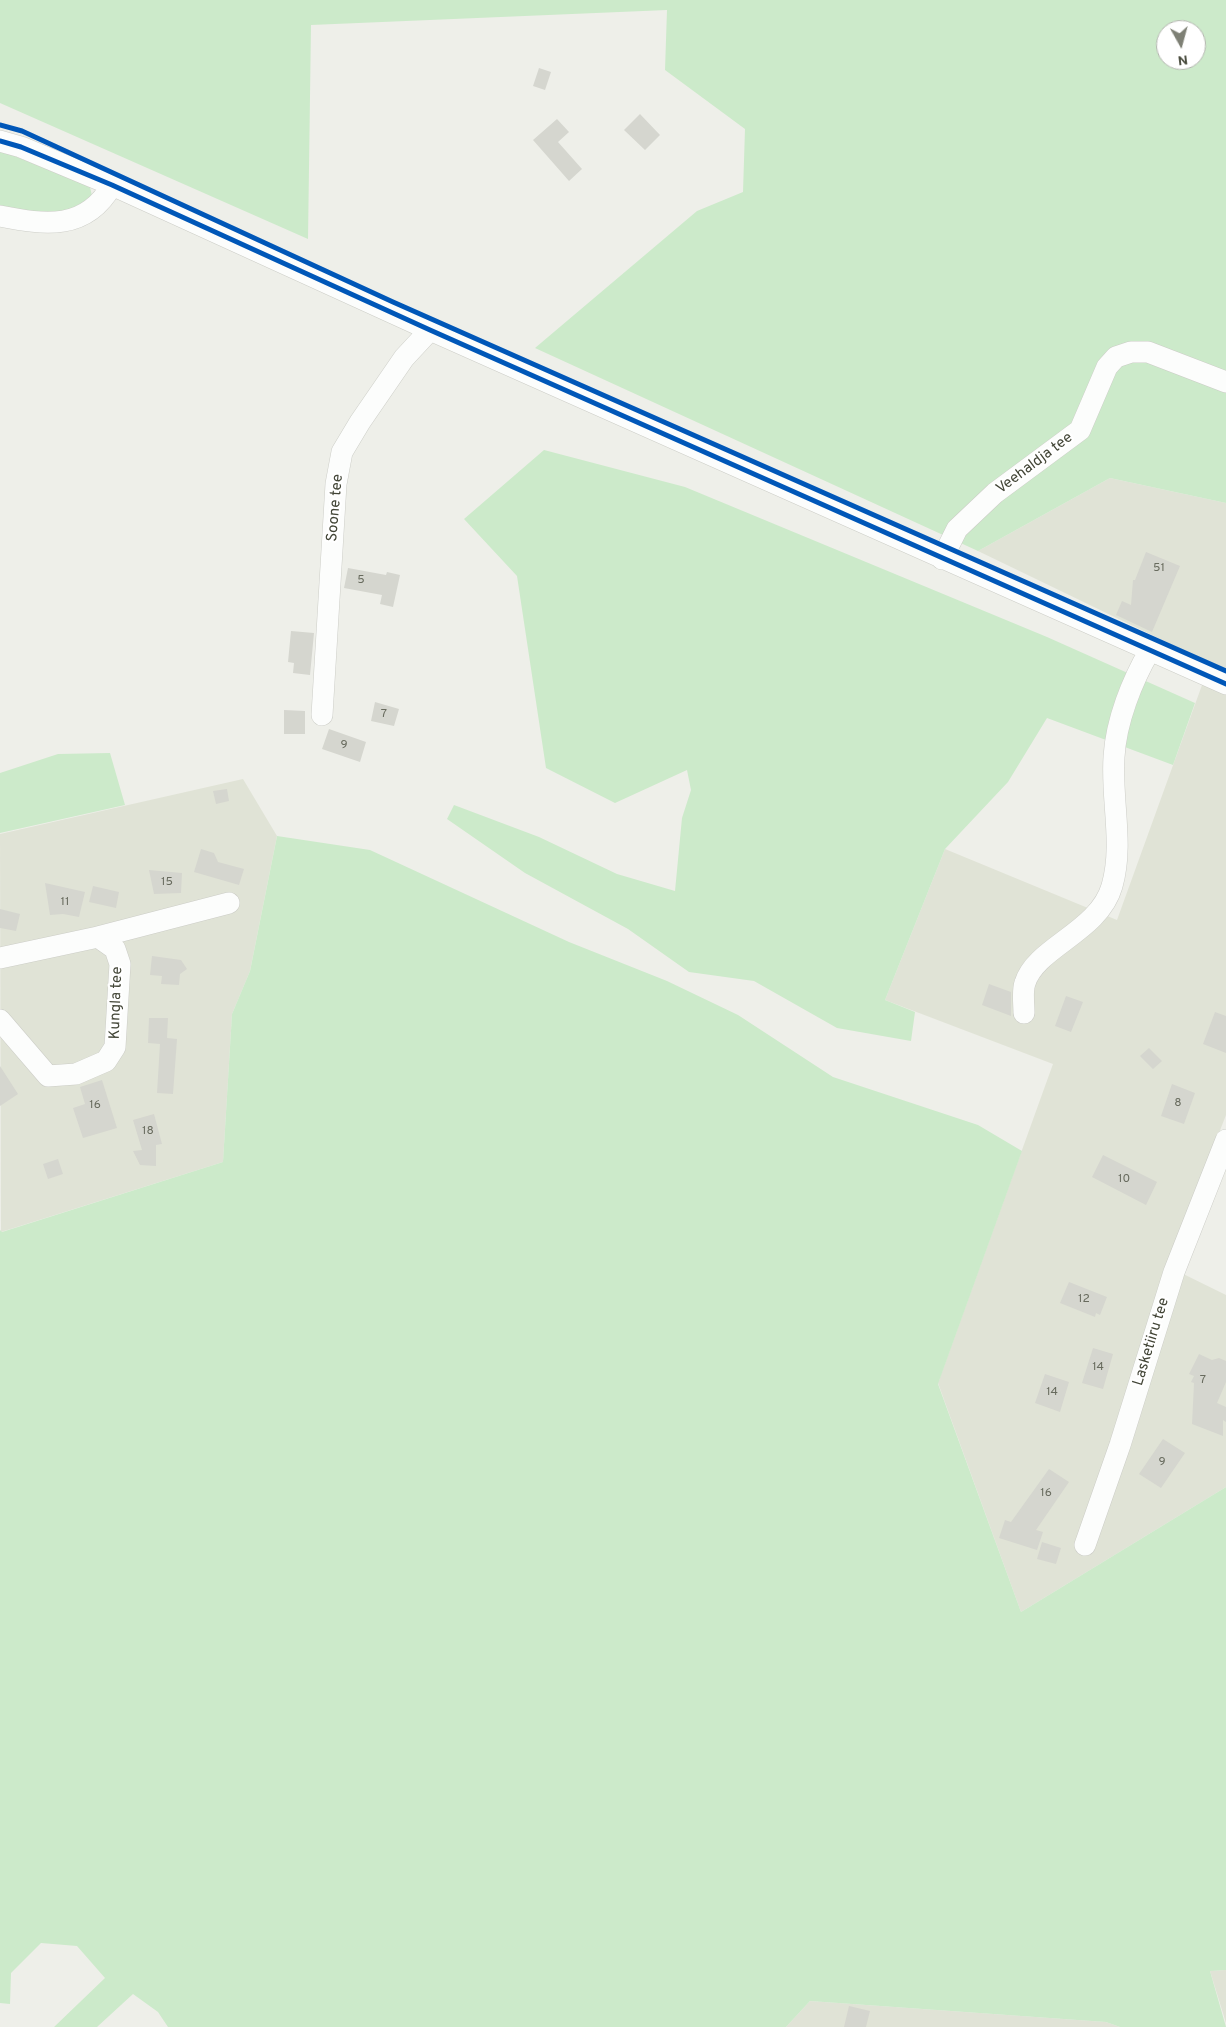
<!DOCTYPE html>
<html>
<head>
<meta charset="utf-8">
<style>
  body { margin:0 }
  #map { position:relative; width:1226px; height:2027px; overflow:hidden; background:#eeefe9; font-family:Overpass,sans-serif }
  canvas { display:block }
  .north { position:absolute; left:1156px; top:20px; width:50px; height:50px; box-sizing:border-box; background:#fff; border:1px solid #b3b5af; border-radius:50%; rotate:173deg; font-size:14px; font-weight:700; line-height:20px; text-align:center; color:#424536 }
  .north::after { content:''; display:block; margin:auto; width:18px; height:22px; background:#7e8075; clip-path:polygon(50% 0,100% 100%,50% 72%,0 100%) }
</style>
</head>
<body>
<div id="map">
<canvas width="1226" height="2027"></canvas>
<div class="north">N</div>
</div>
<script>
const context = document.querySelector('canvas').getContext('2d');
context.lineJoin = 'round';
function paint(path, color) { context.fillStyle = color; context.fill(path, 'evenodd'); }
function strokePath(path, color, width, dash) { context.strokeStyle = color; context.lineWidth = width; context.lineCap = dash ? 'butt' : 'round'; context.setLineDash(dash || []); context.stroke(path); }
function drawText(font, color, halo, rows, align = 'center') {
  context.font = font + ' Overpass,sans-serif'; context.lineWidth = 4.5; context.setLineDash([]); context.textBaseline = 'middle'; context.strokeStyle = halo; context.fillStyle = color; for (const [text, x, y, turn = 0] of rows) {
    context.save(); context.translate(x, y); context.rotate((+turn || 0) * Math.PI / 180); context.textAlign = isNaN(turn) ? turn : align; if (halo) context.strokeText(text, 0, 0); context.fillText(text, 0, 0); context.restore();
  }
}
paint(new Path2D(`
  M1110,478L1226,503V1115L1167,1266L1226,1295V1487L1021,1612L938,1383L1053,1064L885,1000L945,849L1117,920L1210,663L978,551Z
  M243,779L277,836L250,971L232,1014L223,1162L1,1232L0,834Z
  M1226,1970V2023L1210,1971Z
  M810,2001L1106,2022L1120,2027H786Z`), '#e0e3d6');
paint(new Path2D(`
  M0,0H1226V503L1110,478L978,551L535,348L697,211L743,192L745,129L665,70L667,10L311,25L308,239L0,103ZM1166,30H1196V60H1166Z
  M0,150L90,187L92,196L78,209L40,214L0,207Z
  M544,450L685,487L1047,637L1195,703L1173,765L1047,718L1008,782L945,849L885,1000L915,1012L911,1041L837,1028L754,981L689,972L628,929L525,873L447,819L454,805L539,837L617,874L675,891L682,818L691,790L687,770L615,803L546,768L517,576L464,519Z
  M110,753L125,805L0,833V773L58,754Z
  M277,836L370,850L569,942L667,981L738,1015L833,1077L978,1125L1022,1151L938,1384L1021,1612L1226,1487V1970L1210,1971L1226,2027H1120L1106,2022L810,2001L786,2027H168L158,2012L133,1994L97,2027H54L105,1978L77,1946L41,1943L11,1973L10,2004L0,2003V1230L2,1232L223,1162L232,1014L250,971Z`), '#cceaca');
paint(new Path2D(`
  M539,68L551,72L545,90L533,86Z
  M640,114L660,135L645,150L624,130Z
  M557,119L569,132L558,142L582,169L569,181L533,140Z
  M1146,552L1180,566L1152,632L1116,615L1122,601L1131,605L1133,580H1135Z
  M348,568L386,575L387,572L400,575L393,607L380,604L382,595L344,588Z
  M291,631L314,633L310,675L293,673L294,663L288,662Z
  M375,702L399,709L394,726L371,721Z
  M284,710L305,711V734H284Z
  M329,729L366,742L360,762L322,749Z
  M227,789L229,801L216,804L213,791Z
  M201,849L214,853L218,862L244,869L239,885L194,872Z
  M149,870L182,873L181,893L154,894Z
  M45,883L85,892L79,917L63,914L50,915Z
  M93,886L119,892L116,908L89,902Z
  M0,909L20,914L16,931L0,928Z
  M152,956L181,960L187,969L180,974L179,985L161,984L162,976L150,975Z
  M989,984L1011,992V1016L982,1005Z
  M1066,996L1083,1002L1071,1032L1055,1026Z
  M1215,1012L1226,1016V1053L1203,1044Z
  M149,1018H168L167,1038L177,1039L173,1094L157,1093L160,1044L148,1043Z
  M1149,1048L1162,1061L1153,1069L1140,1056Z
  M0,1066L18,1094L0,1106Z
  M102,1080L117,1128L83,1138L73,1108L85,1104L80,1087Z
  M1172,1084L1195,1093L1184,1124L1161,1116Z
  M154,1114L162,1144L156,1145V1166L140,1165L133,1151L142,1150L133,1120Z
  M1103,1155L1157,1182L1146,1205L1092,1177Z
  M58,1159L63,1174L48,1179L43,1164Z
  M1069,1282L1107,1297L1100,1315L1096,1313L1095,1317L1060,1303Z
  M1093,1348L1113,1354L1103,1389L1082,1383Z
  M1199,1354L1212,1360L1219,1358L1226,1361V1382L1217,1403L1226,1407V1422L1223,1420V1436L1192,1424L1194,1383L1191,1382L1194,1376L1189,1374Z
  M1045,1374L1069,1382L1060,1412L1035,1403Z
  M1163,1439L1185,1453L1161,1488L1139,1474Z
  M1049,1469L1069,1482L1036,1530L1043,1532L1037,1550L999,1538L1005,1520L1011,1522Z
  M1042,1542L1061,1548L1056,1564L1037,1559Z
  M849,2006L870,2011L866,2027H844Z`), '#d5d6cf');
const minor = new Path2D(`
  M0,141L21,147L112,185L430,330L1226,684
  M0,216C45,225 86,231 112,185
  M942,559L957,529L995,493L1080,430L1107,367L1116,357L1131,352H1148L1226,382
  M322,715L336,484L342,452L360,422L404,358L430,330
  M98,937L229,903
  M0,958L98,937L115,949L120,964L115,1047L106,1061L76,1074L48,1076L0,1020
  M1024,1013C1024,1004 1022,991 1025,983C1036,947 1099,932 1112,886C1124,844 1111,800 1114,757C1116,721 1132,681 1150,650
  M1085,1545L1120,1445L1174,1272L1226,1140`);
strokePath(minor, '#cccdc7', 22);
strokePath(minor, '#fcfdfc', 21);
strokePath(new Path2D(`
  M0,125L22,131L393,302L1226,671
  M0,141L21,147L112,185L430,330L1226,684`), '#0057b8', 5);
drawText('12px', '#686b5e', null, [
  ["51",1159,569],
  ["5",361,581],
  ["7",384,715],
  ["9",344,746],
  ["15",167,883],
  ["11",65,903],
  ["8",1178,1104],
  ["16",95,1106],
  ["18",148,1132],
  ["10",1124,1180],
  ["12",1084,1300],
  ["14",1098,1368],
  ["7",1203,1381],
  ["14",1052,1393],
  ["9",1162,1463],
  ["16",1046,1494]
]);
drawText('15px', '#424536', '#fff', [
  ["Veehaldja tee",1035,464,-37],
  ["Soone tee",336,508,-85],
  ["Kungla tee",117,1003,-88],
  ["Lasketiiru tee",1152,1342,-73]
]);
</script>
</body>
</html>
